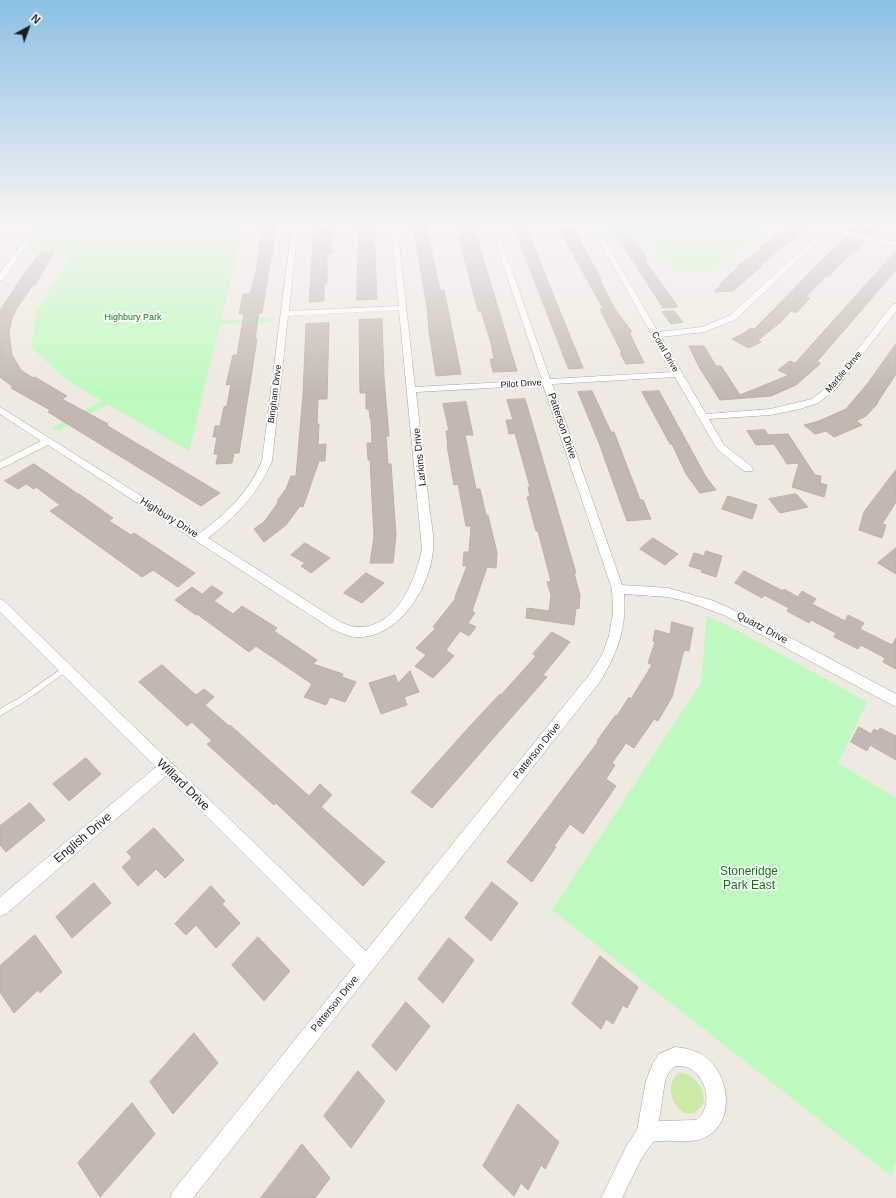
<!DOCTYPE html>
<html>
<head>
<meta charset="utf-8">
<style>
  body { margin:0 }
  #map { position:relative; width:896px; height:1198px; overflow:hidden; background:#eee9e1; font-family:Arial,sans-serif }
  canvas { display:block }
  .north { position:absolute; left:8px; top:8px; width:40px; height:40px; -webkit-text-stroke:3px #fff; paint-order:stroke; rotate:41deg; font-size:11px; font-weight:700; line-height:16px; text-align:center; color:#1c1c1c }
  .north::after { content:''; display:block; margin:auto; width:14px; height:18px; background:#1c1c1c; clip-path:polygon(50% 0,100% 100%,50% 72%,0 100%) }
</style>
</head>
<body>
<div id="map">
<canvas width="896" height="1198"></canvas>
<div class="north">N</div>
</div>
<script>
const context = document.querySelector('canvas').getContext('2d');
context.lineJoin = 'round';
function paint(path, color) { context.fillStyle = color; context.fill(path, 'evenodd'); }
function strokePath(path, color, width, dash) { context.strokeStyle = color; context.lineWidth = width; context.lineCap = dash ? 'butt' : 'round'; context.setLineDash(dash || []); context.stroke(path); }
function drawText(font, color, halo, rows, align = 'center') {
  context.font = font + ' Arial,sans-serif'; context.lineWidth = 3.5; context.setLineDash([]); context.textBaseline = 'middle'; context.strokeStyle = halo; context.fillStyle = color; for (const [text, x, y, turn = 0] of rows) {
    context.save(); context.translate(x, y); context.rotate((+turn || 0) * Math.PI / 180); context.textAlign = isNaN(turn) ? turn : align; if (halo) context.strokeText(text, 0, 0); context.fillText(text, 0, 0); context.restore();
  }
}
paint(new Path2D(`
  M679,1073C699,1073 714,1103 695,1112C678,1121 660,1087 679,1073Z`), '#cbeaa5');
paint(new Path2D(`
  M48,225H245L241,238L221,320L271,318V322L220,324L189,451L108,404L58,431L52,428L102,401L65,379L31,347L37,311L73,252L28,253Z
  M601,225H762V230L713,271H673L643,230L605,231Z
  M707,616L733,628L867,702L838,763L896,798V1161L891,1176L552,910L701,683Z`), '#bcfabd');
const building = new Path2D(`
  M263,225H276V228L262,313H259L255,339H257L239,453H234L232,463L216,464L218,454H214L217,437H213L215,426H220L224,407L227,406L231,384L226,385L233,355H237L244,314H239L243,294H250L256,271Z
  M359,225H374L377,299L357,300Z
  M426,225L440,290H444L461,374L436,376L429,331L427,307L413,226Z
  M461,225H473L517,371L493,372L490,359H494L491,343L481,311H478L458,234H463Z
  M513,225H525L583,368L569,369Z
  M785,225H811L761,265H763L733,291L714,292L722,284H720L739,266H737L762,249L759,248L785,229Z
  M857,225H864L876,229L871,235L851,231Z
  M319,227H332L331,254H327V284H324V301L309,302L314,231H319Z
  M560,230H574L602,280H600L615,309L632,332H629L644,363L626,364L620,353H622L600,309H603Z
  M629,232L647,259H644L678,307L663,308L615,233Z
  M846,236L865,241L856,251L854,250L829,276H826L806,297L810,298L796,313L791,311L781,322L758,340L761,342L749,348L732,339L742,334L751,328L754,329Z
  M896,251V270L815,364L819,362L820,364L796,385L771,396L720,400L699,367L689,346H704L716,366H721L740,395L789,375L778,370L790,361L795,363Z
  M41,253H54L35,285H33L17,308L12,318L9,333L12,355L21,370L33,378L35,377L67,396L62,399L108,424L106,425L220,493L201,506L48,412L50,410L11,388L13,387L0,377V310L27,270Z
  M674,311L683,322L671,324L662,312Z
  M382,319L384,378L389,436H386L388,464H391L396,535L393,563H370L374,537L370,460H368L367,443H372L371,418H370L369,409H366V393H360L359,320Z
  M329,323L327,399H318L317,424H319L318,445L326,444L325,461H319L303,507L300,506L286,525L264,542L254,529L264,522L279,501H277L286,489L291,476H296L303,395L306,324Z
  M896,344V374L877,403H878L866,416L856,421L862,425L834,437L826,431L815,434L804,425L819,421L846,409L868,383Z
  M592,391L611,432H614L640,500H643L651,519L627,521L599,443L578,392Z
  M659,391L706,477L716,490L700,493L686,474L672,444H670L642,392Z
  M525,399L576,573H574L580,595L579,609L576,608L574,625L526,618L527,608L549,611L551,595L547,582L551,581L538,531H536L527,497H530L528,487H530L523,462L515,433L509,434L506,420H513L507,400Z
  M466,402L473,435H465L476,489H480L486,515H488L497,553L496,568L487,567L472,611L475,613L468,623L476,627L469,636L460,631L446,650L454,656L433,678L415,666L426,655L416,648L436,628L433,627L456,598L455,597L467,566H463L464,552H469L471,526H466L458,484L454,485L447,445H448L446,431H449L443,404Z
  M765,430L768,435L788,434L815,475L821,476L820,483L827,485L824,497L792,487L799,463L787,464L774,444L756,445L747,431Z
  M34,464L78,494H79L113,518L109,521L131,535L134,533L195,573L178,587L153,570L142,577L50,511L60,505L36,487L34,489L26,484L18,489L5,481Z
  M896,470V502L882,524L886,525L882,538L859,530L864,512Z
  M796,494L808,507L780,513L769,499Z
  M728,496L757,505L752,519L722,509Z
  M653,538L678,554L665,565L640,549Z
  M305,543L330,558L311,573L301,566L305,563L291,555Z
  M896,548V574L878,563Z
  M706,551L722,556L716,577L701,572L702,570L689,566L694,553L704,556Z
  M744,571L783,591L784,589L798,597L802,591L816,599L812,604L845,621L848,615L864,623L860,629L892,645L896,638V669L883,662L885,658L861,645L858,649L834,637L836,633L811,620L809,623L787,611L789,608L764,595L762,598L735,583Z
  M366,573L384,583L362,603L344,593Z
  M212,586L223,593L214,601L233,614L242,606L277,628L274,631L317,660L313,664L343,674L342,677L356,682L345,702L330,697L326,705L304,697L312,684L256,646L249,652L197,614L196,615L175,600L192,587L202,594Z
  M672,622L693,628L689,651L684,650L672,697L658,721L654,719L634,748L626,743L612,763L615,765L606,779L616,786L583,834L570,824L554,846L556,847L532,882L507,862L598,742L597,741L615,716H617L629,697L631,699L652,665L648,663L655,642L653,641L655,630L670,634Z
  M552,632L570,642L543,675L547,677L432,808L411,792L470,726L500,694L501,695L536,656L533,654Z
  M162,665L196,695L204,689L214,697L205,705L229,726L230,725L309,796L320,784L332,795L321,807L385,862L363,886L276,803L274,805L207,744L212,741L192,722L187,726L139,682Z
  M410,671L419,692L404,697L407,705L381,714L369,683L395,675L398,683Z
  M859,727L871,734L874,729L878,731L880,728L896,736V760L870,745L867,751L851,742Z
  M86,758L101,774L69,801L53,784Z
  M30,803L45,820L6,852L0,845V826Z
  M154,828L184,860L165,878L156,869L138,886L122,867L132,858L127,852Z
  M492,882L518,903L491,941L465,918Z
  M94,883L111,903L72,938L56,917Z
  M211,886L225,901L222,904L240,923L216,948L196,925L186,935L175,924Z
  M35,935L62,972L40,993L38,990L14,1013L0,992V966Z
  M258,937L290,971L264,1001L232,965Z
  M449,938L474,960L443,1003L418,979Z
  M600,956L638,987L627,1008L623,1005L613,1024L606,1019L601,1029L572,1004Z
  M406,1002L430,1026L396,1071L372,1046Z
  M194,1033L218,1063L173,1114L150,1082Z
  M358,1071L385,1101L351,1148L324,1116Z
  M132,1103L155,1134L100,1197L78,1163Z
  M518,1104L559,1142L545,1169L541,1165L528,1190L521,1183L514,1196L483,1166Z
  M302,1144L330,1178L315,1198H261Z`);
paint(building, '#c2b8b1');
strokePath(building, '#bfaea3', 1);
const lane = new Path2D(`
  M67,665L69,666L70,668L69,670L25,701L0,716V709L21,697Z`);
const street = new Path2D(`
  M35,225H41L3,280H0V273Z
  M292,225H298L289,311L399,306L391,225H397L415,387L542,380L490,225H496L550,379L673,372L590,225H596L658,332L702,327L729,316L814,239L828,229L823,227L822,225H829L854,233L896,242V246L853,237L834,231L818,241L735,320L704,332L661,337L706,414L770,409L812,399L830,385L893,304H896V311L836,389L818,403L800,409L770,415L709,419L724,445L752,467L753,469L752,471H744L717,449L675,377L552,384L622,585L668,588L714,601L776,630L896,694V707L726,616L689,602L668,597L624,594C627,627 617,655 599,683L193,1198H170L173,1191L355,965L166,776L6,914L0,916V897L156,767L0,612V599L4,601L366,951L589,675L602,655L609,636L613,614L612,589L543,385L416,392C420,430 424,467 429,504C430,519 435,536 433,550C430,588 398,640 355,637C347,636 339,632 332,629L48,445L0,469V462L41,441L0,414V407L200,533C227,513 249,492 262,461ZM399,310L422,549C415,582 396,630 355,627C350,626 345,624 340,622L208,538C236,517 258,494 272,461L288,316Z
  M675,1047C687,1048 698,1051 707,1058C727,1074 735,1115 712,1133C695,1147 672,1138 653,1142L641,1159L622,1198H601L627,1145L637,1130L646,1081L653,1063L659,1054ZM676,1066C680,1066 685,1066 689,1068C707,1077 714,1107 696,1120L659,1121L665,1081C667,1075 670,1069 676,1066Z`);
strokePath(lane, '#a3a3a3', 1);
strokePath(street, '#a3a3a3', 1);
paint(lane, '#fff');
paint(street, '#fff');
const sky = context.createLinearGradient(0, 0, 0, 393);
sky.addColorStop(0, '#8bc0e4');
sky.addColorStop(0.57, '#f7f5f2');
sky.addColorStop(1, '#f7f5f200');
context.fillStyle = sky;
context.fillRect(0, 0, 896, 393);
drawText('9px', '#097b0b', '#fff', [
  ["Highbury Park",133,318]
]);
drawText('9px', '#1c1c1c', '#fff', [
  ["Coral Drive",665,352,60],
  ["Marble Drive",844,372,-50],
  ["Pilot Drive",521,384,-4],
  ["Bingham Drive",275,394,-83]
]);
drawText('10px', '#1c1c1c', '#fff', [
  ["Patterson Drive",562,426,71],
  ["Larkins Drive",420,457,-96],
  ["Highbury Drive",169,518,32],
  ["Quartz Drive",762,628,28],
  ["Patterson Drive",537,751,-51],
  ["Patterson Drive",335,1004,-51]
]);
drawText('12px', '#1c1c1c', '#fff', [
  ["Willard Drive",183,785,44],
  ["English Drive",83,838,-40]
]);
drawText('12px', '#097b0b', '#fff', [
  ["Stoneridge",749,872],
  ["Park East",749,886]
]);
</script>
</body>
</html>
